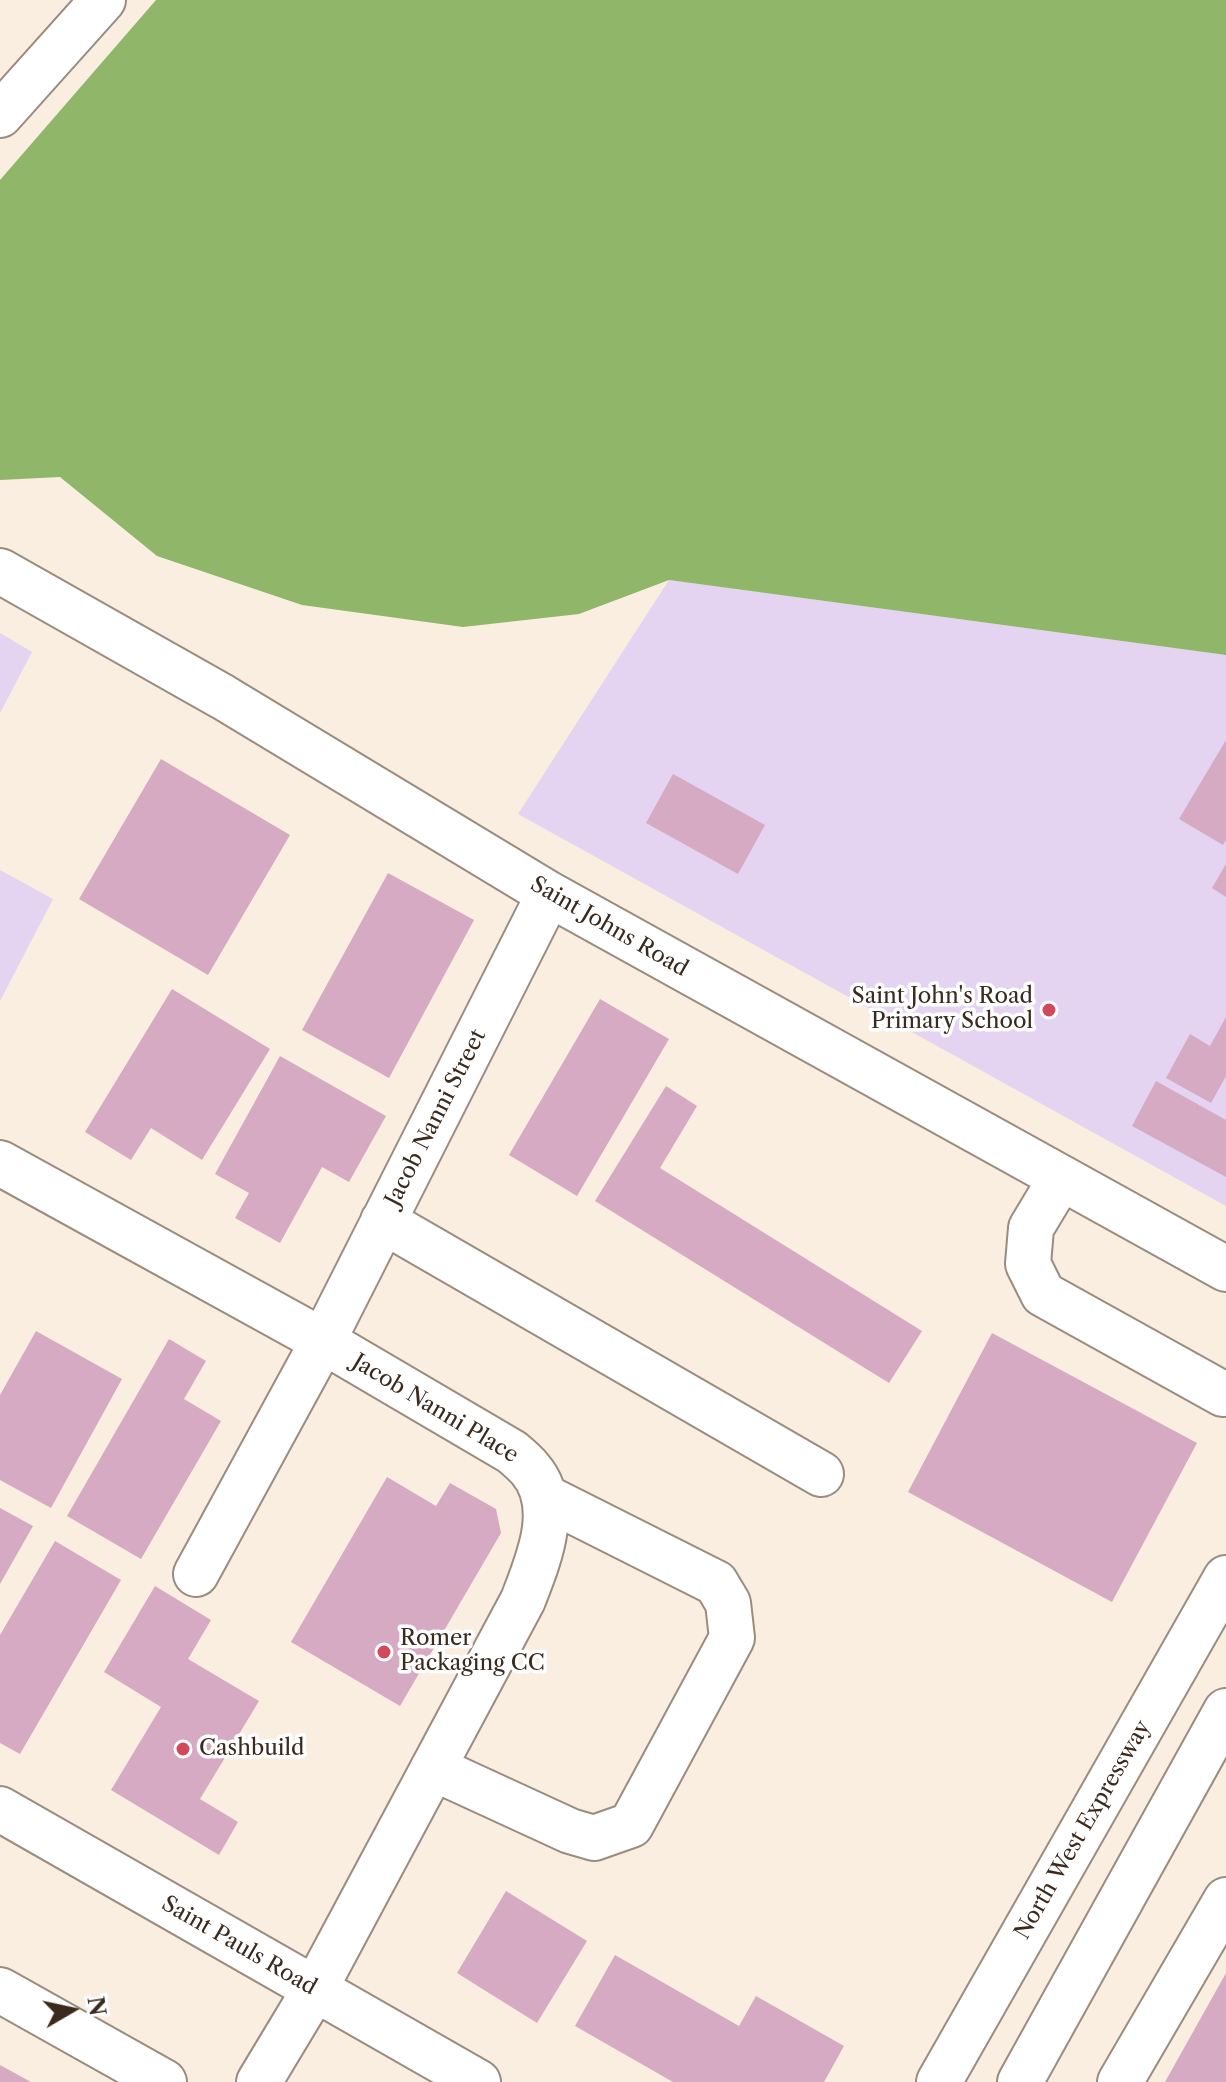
<!DOCTYPE html>
<html>
<head>
<meta charset="utf-8">
<style>
  body { margin:0 }
  #map { position:relative; width:1226px; height:2082px; overflow:hidden; background:#f9eee0; font-family:"Libre Caslon Text",serif }
  canvas { display:block }
  .north { position:absolute; left:32px; top:1970px; width:80px; height:80px; -webkit-text-stroke:6px #fff; paint-order:stroke; rotate:81deg; font-size:22px; font-weight:700; line-height:32px; text-align:center; color:#3b2a1e }
  .north::after { content:''; display:block; margin:auto; width:28px; height:36px; background:#3b2a1e; clip-path:polygon(50% 0,100% 100%,50% 72%,0 100%) }
</style>
</head>
<body>
<div id="map">
<canvas width="1226" height="2082"></canvas>
<div class="north">N</div>
</div>
<script>
const context = document.querySelector('canvas').getContext('2d');
context.lineJoin = 'round';
function paint(path, color) { context.fillStyle = color; context.fill(path, 'evenodd'); }
function strokePath(path, color, width, dash) { context.strokeStyle = color; context.lineWidth = width; context.lineCap = dash ? 'butt' : 'round'; context.setLineDash(dash || []); context.stroke(path); }
function drawText(font, color, halo, rows, align = 'center') {
  context.font = font + ' "Libre Caslon Text",serif'; context.lineWidth = 7; context.setLineDash([]); context.textBaseline = 'middle'; context.strokeStyle = halo; context.fillStyle = color; for (const [text, x, y, turn = 0] of rows) {
    context.save(); context.translate(x, y); context.rotate((+turn || 0) * Math.PI / 180); context.textAlign = isNaN(turn) ? turn : align; if (halo) context.strokeText(text, 0, 0); context.fillText(text, 0, 0); context.restore();
  }
}
paint(new Path2D(`
  M669,580L1226,655V1206L518,814Z
  M0,633L32,652L0,713Z
  M0,870L53,899L0,1001Z`), '#e4d3f1');
paint(new Path2D(`
  M156,0H1226V655L669,580L579,614L463,627L302,605L157,556L60,477L0,480V180Z`), '#90b66a');
paint(new Path2D(`
  M1226,740V840L1223,845L1179,819Z
  M161,759L290,835L208,975L79,899Z
  M673,774L765,825L738,874L646,823Z
  M1226,864V897L1212,888Z
  M388,873L474,920L389,1078L302,1030Z
  M172,989L270,1049L202,1160L151,1128L131,1160L85,1132Z
  M600,999L669,1039L577,1196L509,1155Z
  M1226,1017V1076L1211,1103L1166,1078L1190,1034L1210,1046Z
  M280,1056L386,1116L349,1182L322,1167L280,1243L235,1218L249,1193L215,1174Z
  M1156,1081L1226,1120V1177L1132,1126Z
  M666,1086L697,1106L660,1168L922,1331L889,1383L595,1201Z
  M36,1331L122,1379L51,1508L0,1480V1395Z
  M992,1333L1197,1443L1112,1602L908,1492Z
  M169,1339L206,1361L184,1399L221,1421L141,1559L67,1516Z
  M387,1477L436,1506L450,1483L496,1509L501,1533L400,1706L291,1642Z
  M0,1508L33,1526L0,1584Z
  M55,1541L121,1580L20,1754L0,1743V1635Z
  M155,1586L211,1620L188,1659L259,1701L200,1799L238,1822L219,1855L111,1790L161,1707L104,1672Z
  M506,1891L587,1941L537,2023L457,1973Z
  M615,1955L739,2026L756,1996L844,2046L824,2082H673L575,2026Z
  M1226,1973V2082H1165Z
  M0,2065L31,2082H0Z`), '#d7aac3');
const minor = new Path2D(`
  M0,115L103,0
  M0,571L223,697L549,894L1226,1269
  M0,1163L323,1341L512,1452C518,1457 525,1463 530,1469C562,1506 538,1561 523,1600L315,1989L259,2082
  M1061,1178L1031,1228L1028,1264L1043,1294L1223,1394
  M383,1221L821,1474
  M196,1574L323,1341L549,894
  M433,1768L570,1831L594,1838L631,1825L732,1638L728,1603L716,1583L545,1497
  M0,1809L478,2082
  M0,1990L164,2082
  M1120,2082L1226,1900`);
const major = new Path2D(`
  M939,2082L1226,1578
  M1020,2082L1226,1711`);
strokePath(minor, '#9a8c7f', 48);
strokePath(major, '#9a8c7f', 48);
strokePath(minor, '#fff', 44);
strokePath(major, '#fff', 44);
for (const [x, y, r, color] of [
  [1049,1010,8,"#d1495b"],
  [384,1652,8,"#d1495b"],
  [183,1749,8,"#d1495b"]
]) { const dot = new Path2D(); dot.arc(x, y, r, 0, 2 * Math.PI); context.fillStyle = color; context.fill(dot); strokePath(dot, '#fff', 3); }
drawText('22px', '#3b2a1e', '#fff', [
  ["Saint Johns Road",609,927,30],
  ["Jacob Nanni Street",436,1118,-63],
  ["Jacob Nanni Place",435,1409,31],
  ["North West Expressway",1083,1830,-60],
  ["Saint Pauls Road",239,1946,30]
]);
drawText('22px', '#3b2a1e', '#fff', [
  ["Saint John's Road",1033,997,"right"],
  ["Primary School",1033,1022,"right"],
  ["Romer",400,1639],
  ["Packaging CC",400,1664],
  ["Cashbuild",199,1749]
], 'left');
</script>
</body>
</html>
